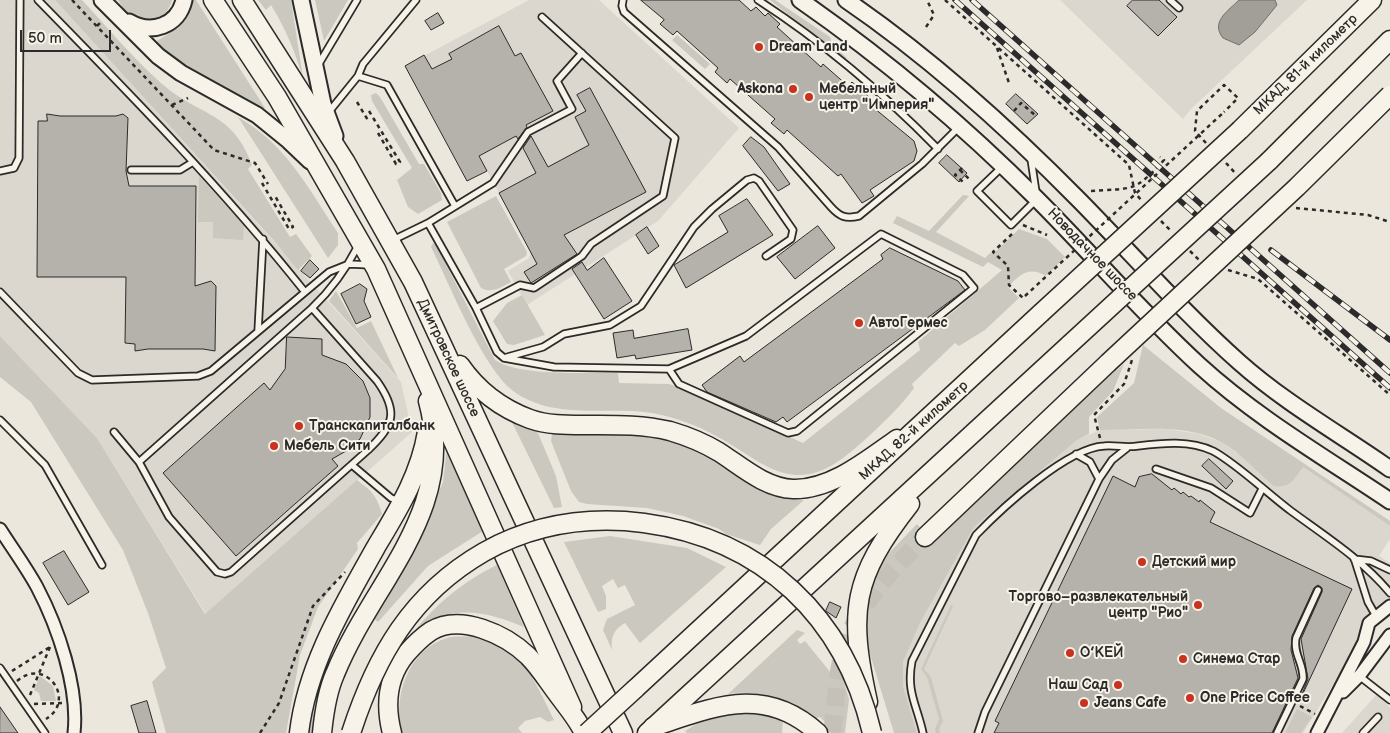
<!DOCTYPE html>
<html>
<head>
<meta charset="utf-8">
<style>
  body { margin:0 }
  #map { position:relative; width:1390px; height:733px; overflow:hidden; background:#ebe7dd; font-family:"Balsamiq Sans",sans-serif }
  canvas { display:block }
  .scale { position:absolute; left:20px; top:30px; width:91px; height:22px; box-sizing:border-box; border:2px solid #2b2b2b; border-top:0; padding-left:6px; font-size:15px; line-height:18px; white-space:nowrap; color:#2b2b2b; -webkit-text-stroke:4px #f7f3e8; paint-order:stroke }
</style>
</head>
<body>
<div id="map">
<canvas width="1390" height="733"></canvas>
<div class="scale">50 m</div>
</div>
<script>
const context = document.querySelector('canvas').getContext('2d');
context.lineJoin = 'round';
function paint(path, color) { context.fillStyle = color; context.fill(path, 'evenodd'); }
function strokePath(path, color, width, dash) { context.strokeStyle = color; context.lineWidth = width; context.lineCap = dash ? 'butt' : 'round'; context.setLineDash(dash || []); context.stroke(path); }
function drawText(font, color, halo, rows, align = 'center') {
  context.font = font + ' "Balsamiq Sans",sans-serif'; context.lineWidth = 4; context.setLineDash([]); context.textBaseline = 'middle'; context.strokeStyle = halo; context.fillStyle = color; for (const [text, x, y, turn = 0] of rows) {
    context.save(); context.translate(x, y); context.rotate((+turn || 0) * Math.PI / 180); context.textAlign = isNaN(turn) ? turn : align; if (halo) context.strokeText(text, 0, 0); context.fillText(text, 0, 0); context.restore();
  }
}
paint(new Path2D(`
  M0,0H55L401,382L412,432L206,614L97,438L0,336Z
  M529,0H599L739,128L658,221L527,305L508,271L529,258L531,253L487,171L467,181L405,66Z
  M1060,0H1307L1191,109L1183,119Z
  M1166,429L1199,434L1221,442L1238,454L1303,467L1390,526V539L1379,556L1390,563V606L1382,613L1364,642L1345,665L1303,733H917L903,686V662L920,623L974,527L1077,440L1100,430Z
  M1378,693L1390,708V733H1342Z`), '#dbd7ce');
paint(new Path2D(`
  M55,0H82C108,28 133,58 161,83C199,117 232,110 252,165L248,169L290,237L296,234L312,256L298,270L275,242Z
  M118,0H172C166,22 148,21 129,17Z
  M193,0H196L265,108H257C225,83 185,69 152,44L178,28Z
  M258,0H291L303,78C295,52 286,29 271,5L266,10Z
  M315,0H348L324,41Z
  M770,0H775L830,37L832,44L847,58L844,59Z
  M677,35L710,64L705,69L672,40Z
  M376,93L380,97L419,164H424L441,193L442,200L418,214L408,207L397,180L412,168L372,101L371,95Z
  M238,117C287,145 308,188 338,233V245L328,258Z
  M199,176L244,225L243,240L213,238V222H198Z
  M963,195L969,196L936,232L985,258L990,253L993,254L1019,229L1047,239L1065,257L1046,276C1029,266 1020,274 1008,287L1019,298L985,330L959,346L955,343L912,384L914,388C900,407 885,421 868,437C838,464 810,488 768,467C750,458 734,445 716,436C697,425 674,417 652,413C607,406 556,420 516,393C484,372 449,283 431,247L433,243L436,245L495,360C521,377 586,372 618,373L619,383L669,384L678,387L803,443L920,350L918,342L1002,270L988,262L983,267L893,223L897,216L929,231Z
  M496,196L527,252L526,256L504,269L511,282C501,287 492,294 481,288L447,222Z
  M336,291L357,328L371,321L398,378L329,301Z
  M522,295L545,335L514,345L507,344L493,321L507,303Z
  M0,336L97,438L205,614L357,480C373,492 376,495 382,514L357,543L358,549L318,607L300,655L286,733H166L152,682L166,668L148,613L123,550L31,402L0,377Z
  M1143,345L1221,408L1390,521V526L1303,467C1294,479 1291,488 1274,486C1257,472 1241,453 1221,442C1186,423 1138,430 1100,430L1097,417L1134,383Z
  M1124,364L1113,391L1089,417V434L1077,440L974,527L920,623L903,662V686L917,733H894L863,631L868,591L877,571L888,554L917,524L932,541L1114,369L1116,371Z
  M509,416L535,426L556,476L562,507L554,508Z
  M553,427L645,434L676,442L708,458L774,496L804,500L771,529L760,545L726,534L719,529L683,516L647,508L587,504L579,502L571,491L551,441Z
  M447,446L483,531L428,566L378,622L373,618L392,583L411,555L427,521L443,482Z
  M610,536L687,548L726,567L640,643L625,623C613,630 611,637 612,650L603,630L607,619L635,605L625,585L618,588L613,579L602,586L606,596V609L598,612L564,542Z
  M497,565L524,627C497,616 467,606 438,618C429,621 420,629 412,634C436,604 462,582 497,565Z
  M951,605L953,606L924,669L931,677L943,721L939,729L940,733H936L935,729L939,719L927,677L921,669Z
  M343,627L327,667L312,733H306L324,662Z
  M797,630L805,633L797,640L800,644L805,641L831,673L843,679L849,699L845,733H835L820,717L816,718C790,701 760,689 728,694Z
  M471,636C520,645 534,678 554,720L548,722L540,717L525,721L518,728L522,733H402C392,695 410,646 451,637C457,636 465,637 471,636Z
  M40,676L53,686L56,701H41L39,693L34,690Z
  M1297,709L1312,717L1301,733H1285Z
  M731,712H762L783,719L782,733H687L685,731L703,720Z`), '#cbc8bf');
const water = new Path2D(`
  M1239,0H1275L1277,5L1255,32L1239,45L1223,38C1210,22 1228,11 1239,0Z`);
paint(water, '#a29f98');
strokePath(water, '#72716c', 1);
const building = new Path2D(`
  M641,0H739L751,11L756,7L765,16L768,13L780,24L777,27L821,67L823,64L848,86L852,82L877,104L874,108L914,141L917,151L914,161L870,190L874,196L862,203L841,174L838,176L787,130L784,134L771,123L775,119L730,79L727,83L715,72L718,68L677,31L673,35L660,24L664,20Z
  M1133,0H1159L1177,17L1158,36L1127,6Z
  M438,13L444,23L431,30L425,21Z
  M499,26L515,56L521,53L553,111L526,125L527,127L518,139L516,136L479,156L487,171L467,181L405,66L424,55L432,69L452,59L449,54Z
  M590,88L646,192L564,235L577,254L531,283L524,272L537,264L499,193L536,173L523,148L531,136L548,167L589,145L575,117L586,111L577,95Z
  M1016,94L1038,114L1027,124L1006,104Z
  M47,114L60,116H116L123,114L128,118L126,171L129,186H196L195,286L211,281L216,286L215,351L203,349H148L135,351V344L125,343L126,277H37L38,121H47Z
  M751,137L764,147L790,184L778,191L743,146Z
  M947,155L967,173L959,182L939,163Z
  M747,199L773,235L686,288L674,265L728,232L719,216Z
  M818,226L835,248L795,279L777,257Z
  M647,227L659,246L648,254L636,235Z
  M890,248L958,281L965,290L787,422L783,417L776,422L707,392L702,385L740,356L744,362L883,259L881,255Z
  M604,258L632,301L604,319L572,269L582,262L587,270Z
  M310,260L319,269L310,278L301,271Z
  M360,284L367,289L364,301L371,317L356,324L341,294Z
  M688,329L692,350L636,359L635,355L617,358L613,333L633,330L634,338Z
  M287,337L322,339V355L346,364L363,381L370,398V417L360,439L346,451L332,459L338,466L236,556L163,473L264,383L270,390L285,369Z
  M1209,459L1233,481L1226,489L1202,466Z
  M1152,474L1172,490L1174,488L1181,494L1183,492L1189,497L1191,496L1199,502L1200,500L1215,512L1210,522L1352,589L1299,702L1308,679L1301,639L1322,592V588L1318,585L1314,588L1292,636L1291,650L1298,678L1272,733H994L999,723L995,721L1113,476L1135,487L1139,477Z
  M64,551L89,592L68,605L43,563Z
  M830,602L841,607L836,618L826,611Z
  M147,701L156,733H139L131,706Z
  M0,707L18,733H0Z`);
paint(building, '#b5b2ab');
strokePath(building, '#2b2b2b', 1);
strokePath(new Path2D(`
  M832,733C836,706 836,679 843,652C857,604 891,571 925,537`), '#c5c1b9', 18, [18, 9]);
const service = new Path2D(`
  M38,0C130,94 223,189 305,292
  M623,0L622,6L624,12L778,147L831,207C840,217 846,219 859,216L922,164L959,127
  M758,0C823,42 884,94 938,149
  M1170,0L1179,8
  M317,67L357,0
  M358,76L387,85L455,206
  M328,113L358,76L363,64L416,0
  M1002,167L977,191L1011,225L1037,199L1031,159
  M131,170H180L193,162
  M0,171L14,168L19,158L20,0
  M428,223L476,308L497,352L504,358L554,367L669,369
  M881,234L963,275L974,288L797,431L788,433L679,384L669,369L746,336Z
  M391,241L428,223L493,183L528,132L572,109L557,81L582,53
  M0,292L78,373L92,380L198,376L211,371L329,272L349,264L371,265
  M312,308L377,381C399,412 394,425 368,450L231,572L225,574L217,572L169,517L139,462L312,308C331,290 346,269 358,246
  M476,308L520,285L534,288L582,256L591,244L663,196L675,138L542,17
  M258,331L263,239
  M504,358L543,347L564,334L610,325L641,306L694,227L712,209L747,180L754,178L759,181L793,230L791,239L766,256
  M0,420L45,465L102,565
  M114,432L139,462
  M1076,454L1090,462L1099,479
  M352,465L391,498L399,501
  M1156,469L1211,488L1250,513L1262,489
  M1354,559L1371,561L1390,570
  M1355,561L1368,602L1376,616
  M0,668L45,733
  M1358,675L1390,700
  M923,733C917,705 906,692 912,661L976,535C1002,508 1067,448 1104,446C1116,445 1126,448 1138,446C1162,443 1190,440 1213,451C1236,463 1268,494 1291,511C1325,536 1363,560 1390,593
  M978,733L985,712L1099,479L1112,460L1127,448
  M1277,733L1303,679C1304,664 1293,654 1296,638L1318,590
  M1363,733L1378,717`);
const minor = new Path2D(`
  M0,529C12,548 26,567 37,587C58,627 79,688 74,733
  M1343,692L1360,675L1390,635
  M1317,733L1364,642L1369,623L1390,606`);
const secondary = new Path2D(`
  M102,0L158,56L181,73L257,115L289,141L310,161
  M301,0L323,104L335,136
  M800,0C885,59 963,125 1036,198C1091,253 1142,313 1199,365C1257,418 1326,458 1390,501
  M846,0C931,58 1008,128 1080,201C1133,255 1183,312 1239,362C1285,403 1340,434 1390,469
  M129,22C151,35 178,26 184,0`);
const primary = new Path2D(`
  M213,0L277,97L376,269L572,707
  M242,0L345,161L413,282L623,733
  M460,365C478,391 500,408 530,419C547,425 566,425 583,425C613,425 641,424 670,431C687,436 704,443 719,452C741,466 765,488 793,489C831,490 867,460 897,439
  M925,537L1108,363
  M653,727C714,707 764,684 818,733
  M299,733C307,665 343,606 376,547C398,510 420,475 427,432
  M322,733C324,713 327,692 335,674C373,580 458,511 428,401`);
const trunk = new Path2D(`
  M1240,130L1372,0
  M1269,161L1390,40
  M635,689L1041,313
  M868,702C848,611 852,578 910,504
  M392,733C385,706 387,677 406,654C413,646 422,637 431,631C461,613 506,635 528,656C539,667 547,680 556,692C566,706 577,718 584,733
  M647,733L1070,344`);
strokePath(service, '#2b2b2b', 9);
strokePath(minor, '#2b2b2b', 15);
strokePath(secondary, '#2b2b2b', 19);
strokePath(primary, '#2b2b2b', 21);
strokePath(trunk, '#2b2b2b', 21);
strokePath(new Path2D(`
  M72,0L214,150L255,163L268,184
  M945,0L1129,165L1135,193L1142,201
  M97,26L102,21
  M926,27L934,15L927,0
  M997,48L1009,83
  M357,102L369,122
  M172,105L188,98
  M369,111L400,162L396,164L378,133
  M1014,111L1021,103L1036,116
  M1206,143L1195,131L1197,111L1224,85L1238,98L1224,112
  M1226,163L1236,174
  M962,168L955,175L963,182
  M960,170L971,181
  M262,183L289,229L293,227L275,196
  M1091,191C1133,188 1134,193 1164,160L1160,157
  M1296,208L1368,215L1390,222
  M1161,221L1171,231
  M1023,225L1047,235
  M1012,234L993,252L1008,266L1009,285L1023,298
  M1190,251L1199,260
  M1228,270L1258,279L1390,395
  M1100,438L1094,415L1124,384L1132,360
  M12,671L50,647
  M17,681C46,656 77,700 46,719
  M30,695L50,647
  M34,704L63,703
  M1300,706L1315,714
  M260,733L279,703L313,606L345,572`), '#2b2b2b', 2.5, [4, 4]);
strokePath(service, '#f7f3e8', 5.5);
strokePath(minor, '#f7f3e8', 11);
strokePath(secondary, '#f7f3e8', 15);
strokePath(primary, '#f7f3e8', 18);
strokePath(trunk, '#f7f3e8', 18);
const rail = new Path2D(`
  M955,0L1390,388
  M972,0L1390,373
  M1271,250L1390,340`);
strokePath(rail, '#2b2b2b', 5.5);
strokePath(rail, '#f7f3e8', 4, [11]);
const primaryBridge = new Path2D(`
  M1108,363L1297,187L1390,95`);
const trunkBridge = new Path2D(`
  M1041,313L1240,130
  M1070,344L1269,161
  M351,733C376,656 411,594 484,552C534,524 588,516 644,523C763,539 845,617 872,733
  M587,733L635,689`);
strokePath(primaryBridge, '#2b2b2b', 21, []);
strokePath(trunkBridge, '#2b2b2b', 21, []);
strokePath(new Path2D(`
  M1025,296L1224,112`), '#2b2b2b', 2.5, [4, 4]);
strokePath(primaryBridge, '#f7f3e8', 18);
strokePath(trunkBridge, '#f7f3e8', 18);
for (const [x, y, r, color] of [
  [759,47,5,"#c8321e"],
  [793,89,5,"#c8321e"],
  [809,97,5,"#c8321e"],
  [859,323,5,"#c8321e"],
  [299,426,5,"#c8321e"],
  [274,446,5,"#c8321e"],
  [1142,562,5,"#c8321e"],
  [1198,605,5,"#c8321e"],
  [1070,653,5,"#c8321e"],
  [1183,659,5,"#c8321e"],
  [1118,685,5,"#c8321e"],
  [1190,698,5,"#c8321e"],
  [1084,703,5,"#c8321e"]
]) { const dot = new Path2D(); dot.arc(x, y, r, 0, 2 * Math.PI); context.fillStyle = color; context.fill(dot); strokePath(dot, '#f7f3e8', 2); }
drawText('bold 14px', '#2b2b2b', '#f7f3e8', [
  ["Dream Land",769,47],
  ["Askona",783,89,"right"],
  ["Мебельный",819,89],
  ["центр \"Империя\"",819,105],
  ["АвтоГермес",869,323],
  ["Транскапиталбанк",309,426],
  ["Мебель Сити",284,446],
  ["Детский мир",1152,562],
  ["Торгово–развлекательный",1188,597,"right"],
  ["центр \"Рио\"",1188,613,"right"],
  ["О’КЕЙ",1080,653],
  ["Синема Стар",1193,659],
  ["Наш Сад",1108,685,"right"],
  ["One Price Coffee",1200,698],
  ["Jeans Cafe",1094,703]
], 'left');
drawText('14px', '#2b2b2b', '#f7f3e8', [
  ["МКАД, 81-й километр",1306,65,-44],
  ["Новодачное шоссе",1092,255,46],
  ["Дмитровское шоссе",448,358,65],
  ["МКАД, 82-й километр",914,431,-42]
]);
</script>
</body>
</html>
